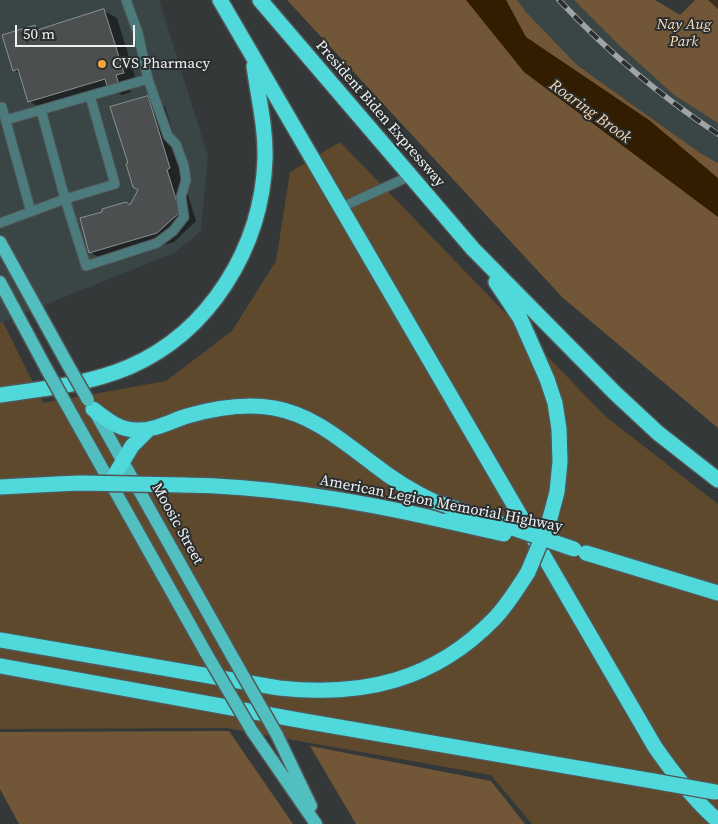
<!DOCTYPE html>
<html>
<head>
<meta charset="utf-8">
<style>
  body { margin:0 }
  #map { position:relative; width:718px; height:824px; overflow:hidden; background:#343838; font-family:"Source Serif 4",serif }
  canvas { display:block }
  .scale { position:absolute; left:15px; top:25px; width:120px; height:22px; box-sizing:border-box; border:2px solid #eff2f2; border-top:0; padding-left:6px; font-size:15px; line-height:18px; white-space:nowrap; color:#eff2f2; -webkit-text-stroke:4px #2a2e2e; paint-order:stroke }
</style>
</head>
<body>
<div id="map">
<canvas width="718" height="824"></canvas>
<div class="scale">50 m</div>
</div>
<script>
const context = document.querySelector('canvas').getContext('2d');
context.lineJoin = 'round';
function paint(path, color) { context.fillStyle = color; context.fill(path, 'evenodd'); }
function strokePath(path, color, width, dash) { context.strokeStyle = color; context.lineWidth = width; context.lineCap = dash ? 'butt' : 'round'; context.setLineDash(dash || []); context.stroke(path); }
function drawText(font, color, halo, rows, align = 'center') {
  context.font = font + ' "Source Serif 4",serif'; context.lineWidth = 4; context.setLineDash([]); context.textBaseline = 'middle'; context.strokeStyle = halo; context.fillStyle = color; for (const [text, x, y, turn = 0] of rows) {
    context.save(); context.translate(x, y); context.rotate((+turn || 0) * Math.PI / 180); context.textAlign = isNaN(turn) ? turn : align; if (halo) context.strokeText(text, 0, 0); context.fillText(text, 0, 0); context.restore();
  }
}
paint(new Path2D(`
  M0,0H159L208,156L201,231L174,253L0,323Z
  M517,0H574L620,46L674,95L718,123V163L700,153L577,65L527,13Z`), '#3a4545');
paint(new Path2D(`
  M340,142L605,416L718,504V824H532L491,775L226,728L0,729V323L3,322L43,403L166,381L232,331L276,261L290,172Z`), '#5f492d');
paint(new Path2D(`
  M287,0H517L527,13L577,65L700,153L718,163V428L563,298Z
  M574,0H655L680,15L695,0H718V123L674,95L620,46Z
  M229,731L293,824H19L0,789V732Z
  M310,746L491,781L525,824H356Z`), '#715738');
paint(new Path2D(`
  M466,0H506L526,37L649,120L718,178V217L524,72Z`), '#331d00');
paint(new Path2D(`
  M708,0H718V9Z
  M104,11L117,18L136,80L128,82L131,92L122,95L109,88L42,109L29,101L21,74L14,70L35,26L41,30Z
  M148,97L165,107L186,178L183,179L196,221L174,242L107,262L90,252L131,207L140,189L130,163Z`), '#0007');
const building = new Path2D(`
  M104,9L124,73L116,75L119,85L108,89L105,79L28,102L18,69L13,71L2,35L35,25L36,30Z
  M148,96L170,168L167,170L180,212L157,233L89,253L80,218L102,212V209L126,202L130,205L138,190L133,187L126,164L128,163L110,107Z`);
paint(building, '#4b4f4f');
strokePath(building, '#8c9191', 1);
const lane = new Path2D(`
  M2,107L31,212
  M41,110L65,199L115,184L90,96
  M6,120L148,79
  M340,208L410,176
  M0,223L65,199L86,266L157,243L173,231L184,217L181,197L186,180L184,166L176,144L168,136L148,79L138,33L126,0`);
const primary = new Path2D(`
  M0,242L68,365
  M0,282L46,368
  M65,402L206,653
  M95,412L232,656
  M252,731L316,824
  M277,735L311,806`);
const highway = new Path2D(`
  M220,0L655,747C673,773 694,800 718,821
  M260,0L473,249L615,393L658,433L718,480
  M496,282L520,318L547,379L555,403L559,429L560,462L557,492L549,522
  M0,395C43,389 89,384 129,367C210,332 262,247 265,159C266,128 258,96 254,66
  M93,409C106,419 119,430 136,430C154,431 171,421 187,416C215,408 245,403 274,408C313,415 341,440 372,463C391,478 411,491 433,501
  M110,483L132,446L149,429
  M183,485C272,486 360,501 446,521
  M0,487L57,484
  M586,553L718,593
  M0,640L279,688C363,697 434,681 495,618C508,604 518,588 528,572
  M0,666L304,721L653,781`);
strokePath(lane, '#525656', 11);
strokePath(primary, '#525656', 15);
strokePath(highway, '#525656', 18);
strokePath(lane, '#4b7b7c', 9);
strokePath(primary, '#51bec0', 12);
strokePath(highway, '#4fd9db', 15);
const rail = new Path2D(`
  M559,0C607,51 660,96 718,134`);
strokePath(rail, '#a0a4a4', 5.5);
strokePath(rail, '#2a2e2e', 4, [11]);
const primaryBridge = new Path2D(`
  M68,365L88,400
  M46,368L65,402
  M206,653L252,731
  M232,656L277,735`);
const highwayBridge = new Path2D(`
  M57,484L81,483L183,485
  M433,501L574,549
  M446,521L504,534
  M528,572L549,522
  M653,781L715,792`);
strokePath(primaryBridge, '#525656', 15, []);
strokePath(highwayBridge, '#525656', 18, []);
strokePath(primaryBridge, '#51bec0', 12);
strokePath(highwayBridge, '#4fd9db', 15);
for (const [x, y, r, color] of [
  [102,64,5,"#f1a63f"]
]) { const dot = new Path2D(); dot.arc(x, y, r, 0, 2 * Math.PI); context.fillStyle = color; context.fill(dot); strokePath(dot, '#2a2e2e', 2); }
drawText('italic 15px', '#fbdfbf', '#2a2e2e', [
  ["Nay Aug",684,25],
  ["Park",684,42]
]);
drawText('15px', '#eff2f2', '#2a2e2e', [
  ["CVS Pharmacy",112,64]
], 'left');
drawText('15px', '#eff2f2', '#2a2e2e', [
  ["President Biden Expressway",380,114,49],
  ["American Legion Memorial Highway",441,504,11],
  ["Moosic Street",177,524,61]
]);
drawText('italic 16px', '#fed9ae', '#2a2e2e', [
  ["Roaring Brook",590,112,36]
]);
</script>
</body>
</html>
